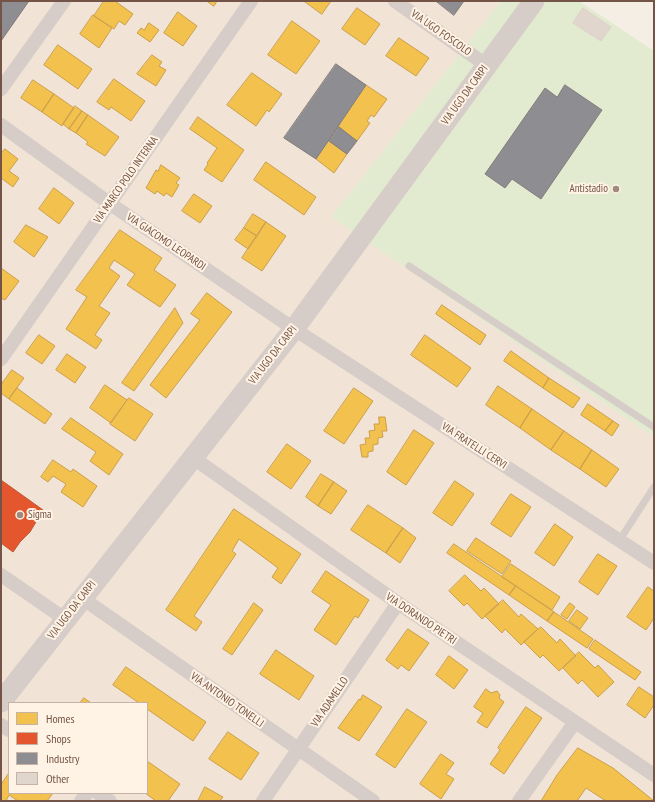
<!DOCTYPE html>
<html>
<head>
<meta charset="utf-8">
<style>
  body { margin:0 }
  #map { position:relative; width:655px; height:802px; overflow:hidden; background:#f5eee5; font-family:"PT Sans Narrow",sans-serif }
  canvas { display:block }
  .frame { position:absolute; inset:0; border:2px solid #735446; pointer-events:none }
  .legend { position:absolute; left:8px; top:702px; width:140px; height:92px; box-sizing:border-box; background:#fff3e5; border:1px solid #c7b3a5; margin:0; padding:5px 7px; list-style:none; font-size:12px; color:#735446 }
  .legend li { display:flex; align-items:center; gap:8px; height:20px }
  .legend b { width:20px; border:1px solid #c7b3a5 }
</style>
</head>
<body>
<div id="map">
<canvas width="655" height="802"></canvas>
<div class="frame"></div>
<ul class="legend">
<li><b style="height:11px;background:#f2c14e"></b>Homes</li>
<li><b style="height:11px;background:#e4572e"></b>Shops</li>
<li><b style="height:11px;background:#8d8d92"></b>Industry</li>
<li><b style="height:11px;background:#e1d6cd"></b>Other</li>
</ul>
</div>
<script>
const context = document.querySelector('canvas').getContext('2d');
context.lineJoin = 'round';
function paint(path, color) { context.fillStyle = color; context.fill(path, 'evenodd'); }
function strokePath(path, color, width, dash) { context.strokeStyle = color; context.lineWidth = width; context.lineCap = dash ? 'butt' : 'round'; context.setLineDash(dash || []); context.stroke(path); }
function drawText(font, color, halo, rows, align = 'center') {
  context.font = font + ' "PT Sans Narrow",sans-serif'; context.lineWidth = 4; context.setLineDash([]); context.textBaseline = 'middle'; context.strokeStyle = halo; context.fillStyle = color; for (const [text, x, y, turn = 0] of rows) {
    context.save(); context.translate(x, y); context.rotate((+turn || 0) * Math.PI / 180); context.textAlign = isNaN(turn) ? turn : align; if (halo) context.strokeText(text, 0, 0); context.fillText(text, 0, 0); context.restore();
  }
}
paint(new Path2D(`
  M1,1H501L332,217L654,437V801H1ZM9,703H147V793H9Z`), '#f1e3d5');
paint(new Path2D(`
  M501,1H579L654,51V437L331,217Z`), '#e2ebcf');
const homes = new Path2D(`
  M104,1H115L133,14L125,25L119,21L114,29L94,16Z
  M207,1H217L214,6Z
  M304,1H331L322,14Z
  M357,8L380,24L365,45L342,29Z
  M178,12L197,26L183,46L164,33Z
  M93,15L112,28L99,48L80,34Z
  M292,21L320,41L296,74L268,55Z
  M149,23L159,30L150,42L137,33L141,28L144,30Z
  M399,38L429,58L416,76L386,56Z
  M58,45L92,69L78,89L44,65Z
  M152,55L162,62L159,66L166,70L156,86L137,74Z
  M252,73L282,94L269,112L267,110L256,126L227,105Z
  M114,79L145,101L131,121L111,107L109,110L97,102Z
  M33,80L54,94L42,112L21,98Z
  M366,85L387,99L374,117L371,115L367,121L370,123L357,141L337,126Z
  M54,94L74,108L62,126L42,112Z
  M75,106L82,111L69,129L63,124Z
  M82,111L88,115L76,133L69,129Z
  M88,115L119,137L105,156L86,144L88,142L76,133Z
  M198,117L244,150L222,182L204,170L208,164L207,163L217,148L190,129Z
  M329,141L347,154L334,173L316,159Z
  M5,149L18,159L9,171L19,178L13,187L1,178V154Z
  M266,162L316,197L304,215L254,180Z
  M161,165L180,178L176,183L179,185L172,197L166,193L164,196L157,191L155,194L146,188L156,170L158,171Z
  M54,188L74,203L59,224L39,209Z
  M194,194L212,206L200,223L182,211Z
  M253,214L266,222L257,236L244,228Z
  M266,222L286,236L262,271L242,258Z
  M26,225L48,237L34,257L14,242Z
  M244,228L257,236L248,249L235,240Z
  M120,230L162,258L154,270L176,285L160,307L127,285L135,274L114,260L109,268L120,276L99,306L110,313L95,335L102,340L96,349L66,329L87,297L76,290Z
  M1,268L19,281L5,300L1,298Z
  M207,293L232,312L166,398L150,385L200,320L191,314Z
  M442,305L486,335L480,345L436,314Z
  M175,308L183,323L134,391L122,383Z
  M39,335L55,346L42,364L26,353Z
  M425,335L471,368L457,387L411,355Z
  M511,351L549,378L543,388L504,361Z
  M67,354L86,367L75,383L56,370Z
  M12,370L24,378L9,399L1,393V385Z
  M549,378L580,398L573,408L543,388Z
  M105,385L127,400L111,423L90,408Z
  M498,386L532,409L520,428L486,405Z
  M17,388L52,414L45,424L9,399Z
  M354,388L373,401L344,444L324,431Z
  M129,398L153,414L135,441L110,424Z
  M588,404L613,421L605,431L581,415Z
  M532,409L564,431L551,450L520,428Z
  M379,417H385L387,431H382L383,437L378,438V444L373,445V451L368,452V457H362L360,445L366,444L365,438H370L369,431L375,430L374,424H379Z
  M71,418L123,454L109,475L90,461L96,452L62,429Z
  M613,421L619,425L612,436L605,431Z
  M414,430L434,443L406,485L387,472Z
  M564,431L592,450L580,469L551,450Z
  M287,444L311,461L291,489L267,472Z
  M592,450L619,469L606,487L580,469Z
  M53,460L71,472L73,469L97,486L83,507L61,492L66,484L53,476L48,482L41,477Z
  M321,474L334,482L318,506L306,497Z
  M455,481L474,494L452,526L433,513Z
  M334,482L347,491L331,514L318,506Z
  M511,494L531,507L511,537L491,524Z
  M368,505L403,528L386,553L351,530Z
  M234,509L301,554L281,584L272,577L278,568L239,539L232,551L236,554L194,616L202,622L196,631L166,610Z
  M555,524L573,537L554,566L535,553Z
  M403,528L416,538L400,563L386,553Z
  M476,538L511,561L502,574L467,551Z
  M454,544L516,586L509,595L447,553Z
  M598,554L617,566L598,595L579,582Z
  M511,564L560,597L552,610L502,577Z
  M326,571L369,600L358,618L355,616L336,645L314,630L331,605L312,592Z
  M465,575L481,591L484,588L499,604L482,619L467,603L464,606L449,591Z
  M516,586L554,612L547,621L509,595Z
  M648,587L654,591V618L646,630L627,617Z
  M503,600L519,617L521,614L538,629L521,645L505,629L502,633L485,616Z
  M254,603L263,610L232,655L223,649Z
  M570,603L575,607L567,619L561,615Z
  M577,610L588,618L580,629L569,621Z
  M554,612L593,639L587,648L547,621Z
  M541,627L557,643L560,639L576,656L559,671L543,655L540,658L524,642Z
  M408,629L429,643L409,671L401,665L398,669L386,660Z
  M595,640L641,672L635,680L589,649Z
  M276,650L314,676L299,700L260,674Z
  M579,652L595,668L598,665L614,682L598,697L582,680L578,684L563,668Z
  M449,656L468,670L454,689L436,675Z
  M126,667L206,722L193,741L147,709V703H139L113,685Z
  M639,687L654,697V705L645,718L627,705Z
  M486,689L491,693L497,691L500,695L499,698L504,702L487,728L477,722L483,713L474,707Z
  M363,695L382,707L359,741L338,728L359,699L360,700Z
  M84,698L91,703H80Z
  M526,707L542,718L504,774L490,764L500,750L498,748Z
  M407,709L427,722L395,768L376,755Z
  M228,732L259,753L241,780L209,759Z
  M578,748L613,768L654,801H606L586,788L577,801H541L557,775Z
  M441,754L454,763L446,774L454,779L441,799L420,784Z
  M147,761L180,784L168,801H156L145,793H147Z
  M9,773V793H53L47,801H18L9,795L6,801H1V785Z
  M205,787L223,797L220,801H198Z`);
paint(homes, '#f2c14e');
strokePath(homes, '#cca04c', 1);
const shops = new Path2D(`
  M1,480L43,510L30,532L20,542L13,552L1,543Z`);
paint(shops, '#e4572e');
strokePath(shops, '#c25635', 1);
const industry = new Path2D(`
  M1,1H29L1,41Z
  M436,1H464L454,15Z
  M336,64L366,85L316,159L284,138Z
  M565,85L602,110L541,199L512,179L505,188L485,174L545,88L557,97Z
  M339,127L357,141L347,154L329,141Z`);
paint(industry, '#8d8d92');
strokePath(industry, '#857c7b', 1);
const building = new Path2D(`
  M583,8L611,27L601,41L573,23Z`);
paint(building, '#e1d6cd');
strokePath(building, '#ded1c8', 1);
strokePath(new Path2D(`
  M409,266L654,427
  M619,541L654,487`), '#d7cdc8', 7);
strokePath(new Path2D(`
  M395,1L486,65
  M1,89L64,1
  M1,125L109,203L294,329L654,563
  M1,359L251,1
  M192,457L398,603L654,775
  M1,575L65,619
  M82,598L373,801
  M1,725L9,730
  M98,793L110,801
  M81,801L87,793
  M263,801L398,603
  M519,801L575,722`), '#d7cdc8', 14);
strokePath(new Path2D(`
  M1,702L294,329L534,1`), '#d7cdc8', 21);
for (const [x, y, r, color] of [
  [616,189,4,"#a08a7e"],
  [20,515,4,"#a08a7e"]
]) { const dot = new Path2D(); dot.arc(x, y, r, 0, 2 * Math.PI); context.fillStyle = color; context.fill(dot); strokePath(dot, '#fff3e5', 1.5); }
drawText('11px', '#735446', '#fff3e5', [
  ["VIA UGO FOSCOLO",441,33,35],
  ["VIA UGO DA CARPI",465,95,-54],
  ["VIA MARCO POLO INTERNA",126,180,-55],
  ["VIA GIACOMO LEOPARDI",166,242,34],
  ["VIA UGO DA CARPI",273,355,-52],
  ["VIA FRATELLI CERVI",474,446,33],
  ["VIA UGO DA CARPI",72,610,-52],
  ["VIA DORANDO PIETRI",421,619,34],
  ["VIA ANTONIO TONELLI",227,700,35],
  ["VIA ADAMELLO",330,702,-56]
]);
drawText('11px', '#735446', '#fff3e5', [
  ["Antistadio",608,189],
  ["Sigma",28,515,"left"]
], 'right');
</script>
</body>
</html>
